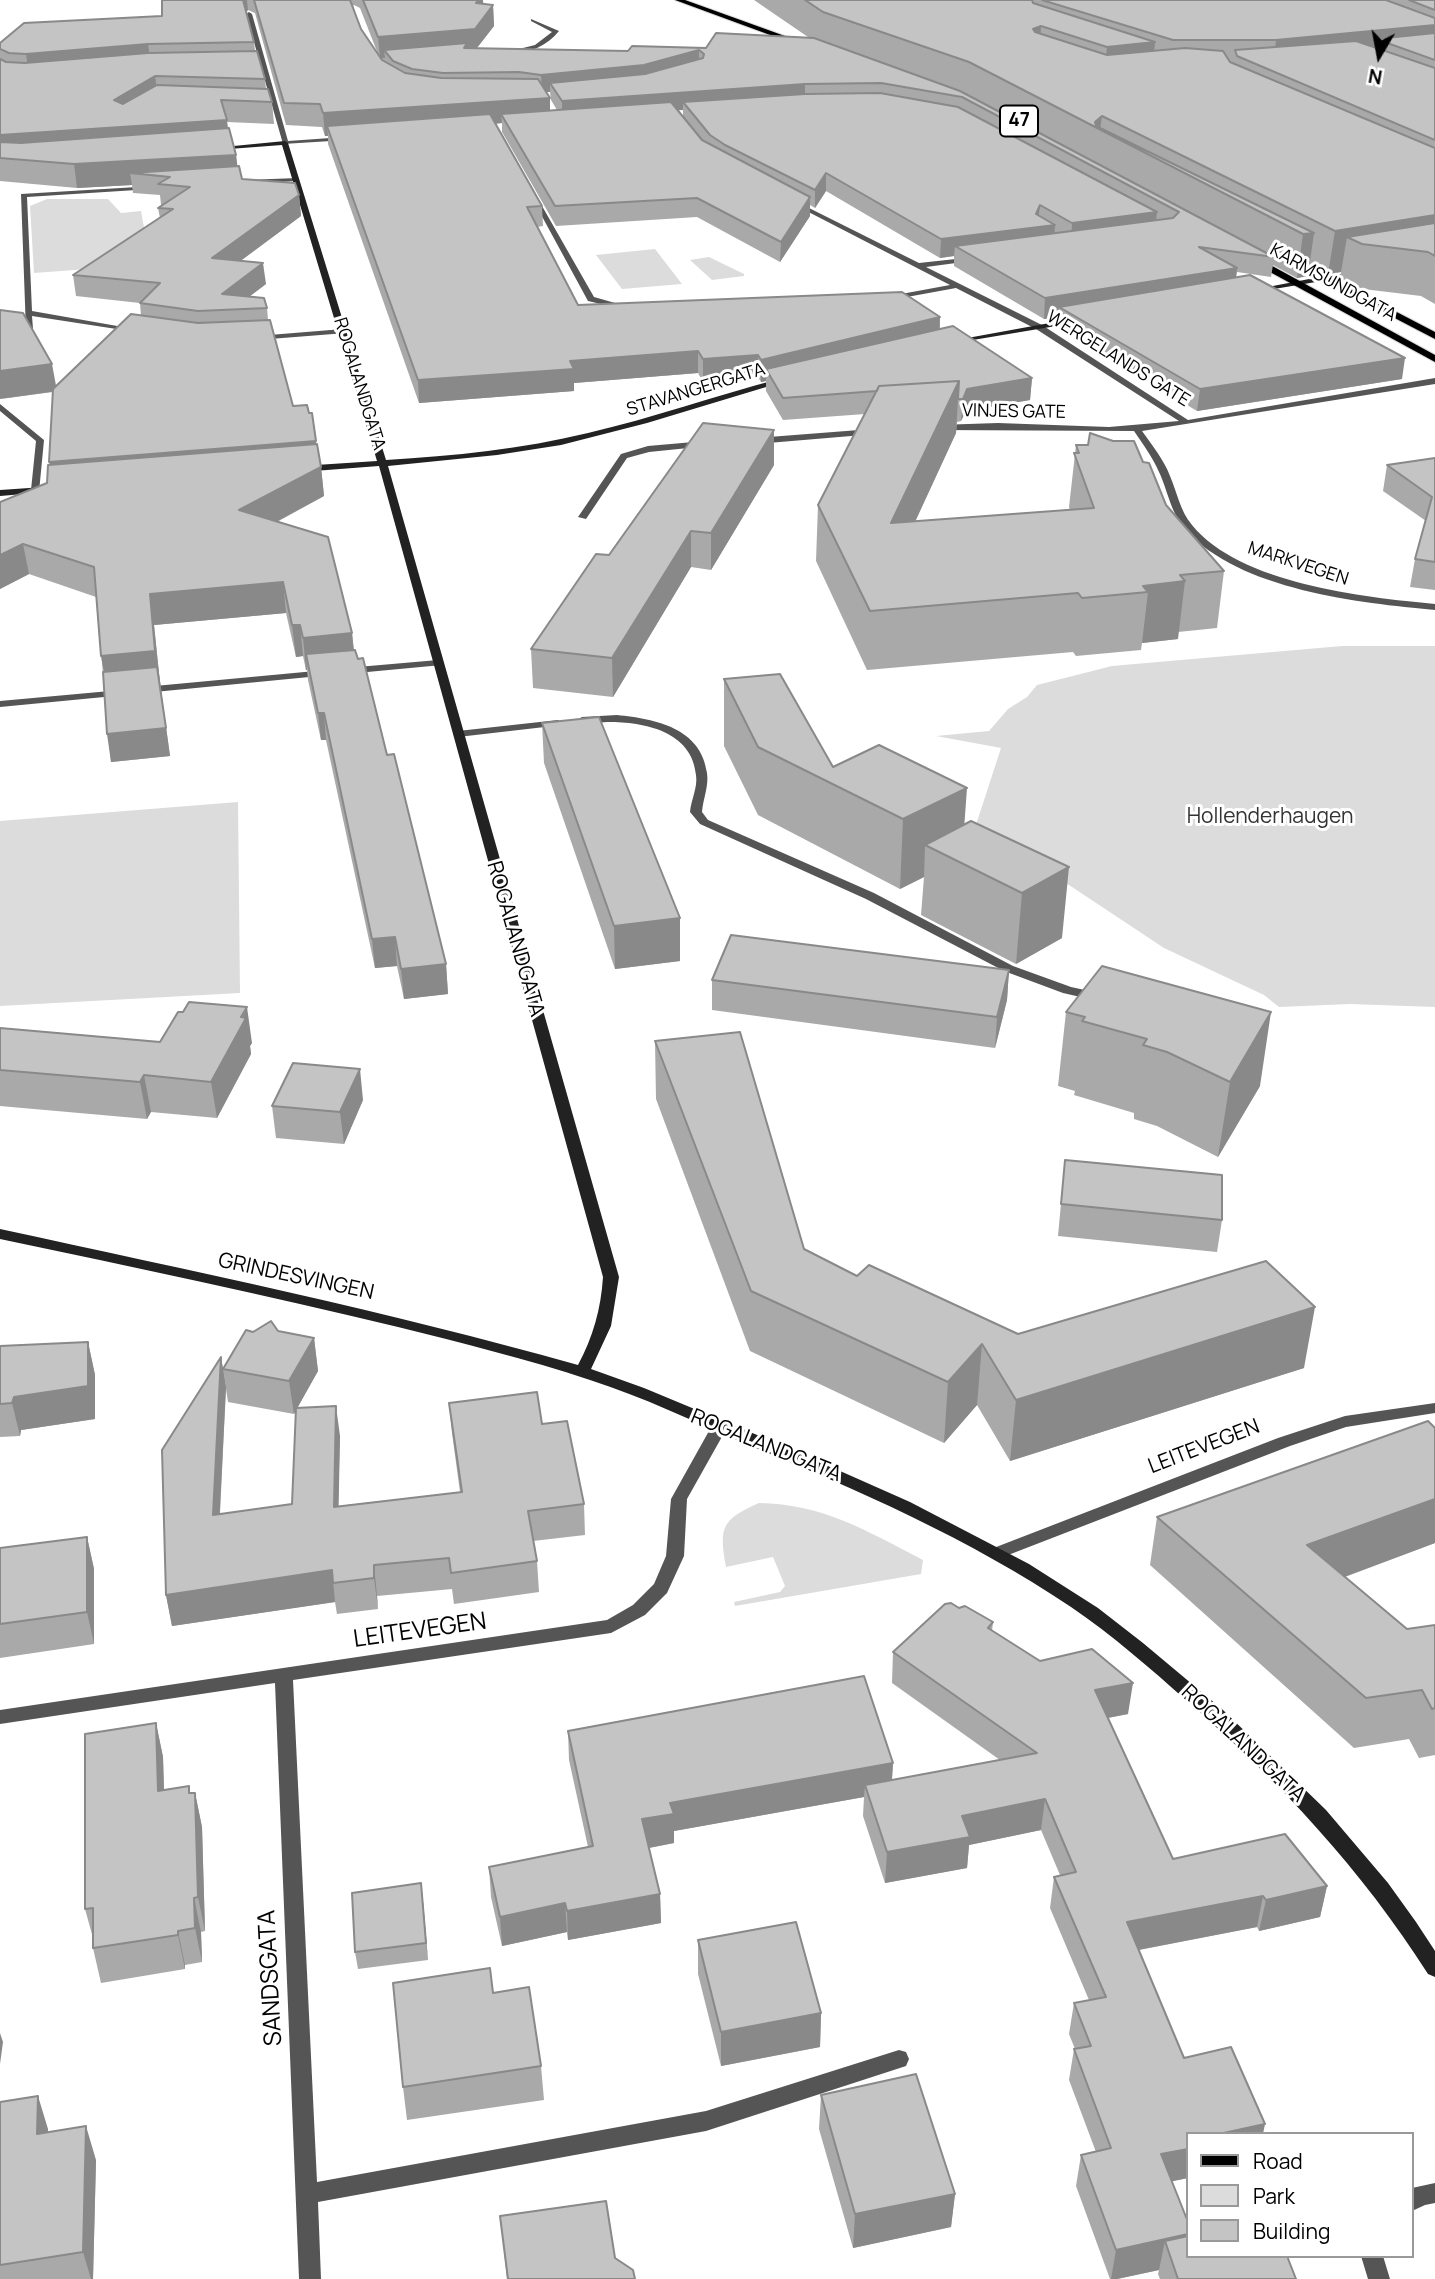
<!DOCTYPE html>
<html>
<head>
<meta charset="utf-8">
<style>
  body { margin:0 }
  #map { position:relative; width:1435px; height:2279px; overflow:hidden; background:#fff; font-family:Manrope,sans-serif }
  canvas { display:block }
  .legend { position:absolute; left:1186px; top:2132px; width:228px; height:126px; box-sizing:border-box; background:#fff; border:2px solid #999; margin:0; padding:9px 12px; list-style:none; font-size:21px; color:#000 }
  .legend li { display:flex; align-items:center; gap:14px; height:35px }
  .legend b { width:35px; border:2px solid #999 }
  .north { position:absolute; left:1344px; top:21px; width:70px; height:70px; -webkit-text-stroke:5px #fff; paint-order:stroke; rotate:190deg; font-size:19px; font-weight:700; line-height:28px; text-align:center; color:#000 }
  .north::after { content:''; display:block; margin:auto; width:24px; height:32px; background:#000; clip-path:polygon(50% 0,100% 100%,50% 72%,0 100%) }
</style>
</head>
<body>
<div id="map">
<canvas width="1435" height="2279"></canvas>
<ul class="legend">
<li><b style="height:9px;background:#000"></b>Road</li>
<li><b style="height:19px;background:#dcdcdc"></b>Park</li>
<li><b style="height:19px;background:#c4c4c4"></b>Building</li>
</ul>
<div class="north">N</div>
</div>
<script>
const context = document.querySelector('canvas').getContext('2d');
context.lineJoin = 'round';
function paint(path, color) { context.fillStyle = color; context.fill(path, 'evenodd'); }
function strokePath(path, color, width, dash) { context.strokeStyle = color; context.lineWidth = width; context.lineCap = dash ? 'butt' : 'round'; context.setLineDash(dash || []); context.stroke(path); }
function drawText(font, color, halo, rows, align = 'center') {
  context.font = font + ' Manrope,sans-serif'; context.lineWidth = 6; context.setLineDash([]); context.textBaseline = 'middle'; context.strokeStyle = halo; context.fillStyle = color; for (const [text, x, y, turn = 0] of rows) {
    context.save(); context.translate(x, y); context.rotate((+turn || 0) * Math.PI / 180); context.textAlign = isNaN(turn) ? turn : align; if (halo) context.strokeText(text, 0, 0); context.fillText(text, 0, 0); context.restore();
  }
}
paint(new Path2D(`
  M47,199H108L121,213L141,211L152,271L115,267L34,273L30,206Z
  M655,249L682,284L622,289L596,255Z
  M709,257L744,274V276L712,280L690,260Z
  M1342,646H1435V1007L1350,1004L1279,1007L1264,995L1164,948L1069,885L974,831L1001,748L936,736L989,731L1008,709L1027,697L1037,685L1112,666Z
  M238,802L240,993L0,1006V821Z
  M759,1503C823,1504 867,1531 923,1560L921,1574L735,1606L734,1602L780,1592L785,1586L773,1557L726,1567C719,1527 721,1520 759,1503Z`), '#dcdcdc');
const primary = new Path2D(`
  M675,0H685L807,44L800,46Z
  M1248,256H1254L1435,355V362L1248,260Z
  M1287,258H1293L1435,332V339L1287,262Z`);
strokePath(primary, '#dbdbdb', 2);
paint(new Path2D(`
  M249,12L252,14L288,141L345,137L347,140L283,144L246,14Z
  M531,19L559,31C547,46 530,53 511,53V51L535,45L552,32L531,21Z
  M298,178L296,181L245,184L242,182L245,180Z
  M154,186L152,189L27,197L32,311L140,330L136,332L32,316L33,329L26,331L21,194Z
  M532,198L538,199L594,297L622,305V309L588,301Z
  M793,202H797L919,263L974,257L975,259L971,261L926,267L1042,325L1188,420L1435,378V384L1142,431C1152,445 1164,460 1170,476C1177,492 1180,511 1192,525C1240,584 1363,597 1435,604V610C1360,603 1239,590 1186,530C1171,514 1168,491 1159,472C1153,458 1143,444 1134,431L935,430L934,428L938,425L998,423L1109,427L1179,421L1036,329L956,288L885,301V297L950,285L793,204Z
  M1358,271L1362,273L1361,275L1325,280L1321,278Z
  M343,329L347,331L346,333L257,340L253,338L257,336Z
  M0,404L44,440L39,492L31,490L36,441L0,411Z
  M872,429L876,432L875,434L756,444L752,441L756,438Z
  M705,441L709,444L708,446L649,452L627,458L586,519L578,517L621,454L648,446Z
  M438,660L442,661V665L346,674L341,671L346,668Z
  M326,670L330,671V675L144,693L139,690L144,687Z
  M121,690L126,693L125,695L0,707V701Z
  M617,715C656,719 701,728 707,773C709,786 703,799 702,812L708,820L874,893L1013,966L1071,987L1103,994L1104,997L1098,1001L1063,993L1004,971L866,899L700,824L690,812C691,800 698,787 696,775C692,731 644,722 608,722C598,722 584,726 577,720L582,717Z
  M558,720L563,723L562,725L458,737L453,734L458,731Z
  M1435,1403V1413L1346,1427L1290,1446L1003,1557L997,1559L991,1557L988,1553L991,1549L1278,1438L1345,1416Z
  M720,1420L726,1422L728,1426L687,1499L684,1556L667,1593L645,1615L611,1633L293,1680L317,2182L706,2111L899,2050L906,2052L909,2059L906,2066L706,2131L318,2202L321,2279H299L275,1683L0,1724V1710L607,1620L633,1605L654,1584L666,1556L671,1499L714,1422Z
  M1435,2183V2203L1425,2205L1412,2211V2188Z
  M1361,2256H1383L1390,2279H1368Z`), '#555');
paint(new Path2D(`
  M285,141L288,143L386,460C454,456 522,449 588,433C652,418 715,396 779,379L786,381L647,423L561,445L497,455L388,466L619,1277L611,1326L591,1369L644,1388L786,1447L910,1502L1029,1564L1098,1608L1143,1643L1223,1710L1326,1810L1388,1883L1416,1922L1435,1951V1977L1428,1974C1362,1870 1280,1782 1187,1701C1150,1668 1112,1635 1071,1607C970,1539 856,1489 744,1443C693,1421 643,1397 590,1380C527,1359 462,1343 398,1327C266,1295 133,1267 0,1239V1229C193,1271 387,1311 578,1365C593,1337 601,1309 603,1277L379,466L301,472L296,469L301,466L377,461L282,145L216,150L213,148Z
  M1325,276L1329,278L1328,280L1256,292L1252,290Z
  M1077,318H1080V322L955,343L951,341Z
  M44,487L47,488V492L0,496V490Z`), '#222');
paint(primary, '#000');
paint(new Path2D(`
  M162,0H483V4L493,5L494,26L477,48L628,51L706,48L808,37L754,0H1435V304L1421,296L1355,288L1340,280L1341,272L1328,274L1309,264L1308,276L1297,278L1273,265L1271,277L1237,272L1236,277L1402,379L1197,411L1057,327L1058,317L1044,319L954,266V256L940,258L826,191L815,208L810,205V216L780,262L697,217L556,226L502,132V123L495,124L542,206L543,226L537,227L578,305L940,317V329L1032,378L1030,400L966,411L961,421L957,422L956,433L915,522L1070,510L1069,507L1076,445L1143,462L1166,505L1224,571L1217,628L1178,632V639L1142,643L1141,650L1076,656L1073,652L867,670L816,561L818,505L865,414L783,420L766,391V381L761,382L758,377L703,382L698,373L574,383V391L419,403L328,144V136H325L322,127L286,125L255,13L248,10L246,12L254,42L255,51L265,79L266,89L272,102L274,124L227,122L228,128L236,155L237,166L242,179L299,195L301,216L240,261L266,284L250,296L267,308L268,320L293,406L316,444L321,467L324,496L277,522L352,633L354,650L387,755L446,964L448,994L404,999L397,966L375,968L326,740H321L308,680L307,670H306L303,656L296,657L286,613L154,625L160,683L170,756L111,762L96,597L29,574L0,589V502L47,483L50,465L53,392L0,399L56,387L141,316L140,303L76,296L73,275L160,218L158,208L163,205H161L160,195L133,193L132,185L77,188L0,181V43L162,16ZM354,5L360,8L378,54L361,29L353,6ZM546,92H550L551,100L557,110L550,111ZM678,110H683V117Z
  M774,430V465L711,570L691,567L613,697L533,688L531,649L609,555Z
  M1435,458V590L1410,587L1415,559L1426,521L1383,491L1387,465Z
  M724,679L833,767L964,824L1062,938L1016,964L921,915L924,877L900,889L758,815L724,746Z
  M542,723L680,918V961L615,969L544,763Z
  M1102,966L1260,1086L1218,1157L1157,1126L1134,1119V1113L1074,1095L1075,1091L1058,1086L1066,1012Z
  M1009,970L1007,1000L995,1048L712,1010V980Z
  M0,1028L160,1042L252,1043L250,1046L251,1054L217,1118L151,1112L147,1119L0,1106Z
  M655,1041L804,1249L857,1276L1018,1334L1304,1368L1010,1461L977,1405L944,1443L750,1351L656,1099Z
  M363,1100L344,1144L276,1138L272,1106Z
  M1065,1160L1222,1220L1217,1252L1058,1236Z
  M278,1331L314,1338L318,1371L297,1408L340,1436L338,1506L460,1492L452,1433L449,1403L542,1424L584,1504L585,1535L533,1541L537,1561L539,1592L454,1604L452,1589L377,1596L378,1609L337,1614L335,1602L172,1626L166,1595L221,1357L226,1387L220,1514L292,1504L296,1409L294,1414L228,1402L223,1369L253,1332Z
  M88,1342L95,1375V1419L21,1430L20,1436L0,1437V1346Z
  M1435,1428V1543L1345,1577L1407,1629L1435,1625V1755L1419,1758L1409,1739L1354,1748L1150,1565L1157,1517Z
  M87,1537L94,1569V1644L0,1658V1548Z
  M959,1608L993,1622L992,1631L1040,1661L1128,1714L1108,1718L1173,1859L1327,1886L1320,1917L1259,1931L1257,1927L1139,1950L1188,2134V2178L1172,2181L1188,2256L1296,2279H1160L1158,2274L1159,2270L1117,2279H1110L1076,2186L1081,2155L1096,2152L1069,2080L1074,2049H1075L1069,2034L1074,2003L1089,2000L1050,1908L1054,1877L1060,1875L1041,1830L969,1845L967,1868L885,1883L863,1816L864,1797L674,1831V1843L649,1848L660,1894L661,1923L568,1940L567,1932L502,1946L491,1897L489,1867L588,1847L569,1760L568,1731L893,1763L892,1780L1000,1760L892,1683L893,1652Z
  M156,1723L163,1757L164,1790L189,1786L190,1793H195L202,1827L205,1931L201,1932L202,1962L185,1965V1969L101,1983L93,1948V1938L85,1909Z
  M423,1901L428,1960L358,1969L355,1952Z
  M698,1940L821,2013L820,2047L721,2066L698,1974Z
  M493,1993L541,2066L544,2100L407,2120L403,2087Z
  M821,2095L955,2194L951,2227L853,2248L819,2129Z
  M0,2102L48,2129V2132L96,2160L93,2279H0Z
  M500,2216L615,2258L635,2279H507Z`), '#a9a9a9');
paint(new Path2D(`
  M242,0H247L248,10L243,15Z
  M477,0H483L484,14L476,3Z
  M493,5L494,26L476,49L384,50L385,58H380L378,37Z
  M1435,25V60L1376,39L1372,66L1273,71L1276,40Z
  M1041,26L1039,63L1033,29Z
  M1155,42L1152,78L1103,83L1107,47Z
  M148,44L151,65L29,75L26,54Z
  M699,50V66L645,82L550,83V92H542L541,75Z
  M155,76L158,97L117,122L114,100Z
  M805,84V101L683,102V110L562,118V101Z
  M550,98V120L501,114L502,123L330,135L327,126L328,136H325L323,113Z
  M1102,116L1100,130L1095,127V122Z
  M227,120L229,143L0,158V135Z
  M236,155L239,178L130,173L132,185L77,188L74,164Z
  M826,173V191L815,208V190Z
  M299,195L301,216L215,280L212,258Z
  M810,197V216L780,262L781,242Z
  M1040,205L1038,223L1055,225L1054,243L955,246L954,256L940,258L941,239L1036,214Z
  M1157,212L1155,230L1071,241L1072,223Z
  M1435,215V256L1428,252L1347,237L1341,272L1328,274L1335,231Z
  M1314,233L1308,276L1297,278L1303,234Z
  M263,263L266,284L233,309L222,294Z
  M1237,268L1235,288L1059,307L1058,317L1044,319L1045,298Z
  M940,317L939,339L766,369V381L761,382V360Z
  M698,351V373L574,383V391L419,403L418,380L570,361Z
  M758,355V377L703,382V359Z
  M1405,358L1402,379L1197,411L1200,389Z
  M52,364L57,391L0,399V371Z
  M1032,378L1030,400L966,411L961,421L963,399L967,389Z
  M959,381L956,433L888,580L891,523Z
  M774,430V465L711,570V533Z
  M316,441L318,462L53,483L49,462Z
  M321,467L324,496L242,540L239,510Z
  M691,531V567L613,697L612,658Z
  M23,544L29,574L0,589V555Z
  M1185,581L1178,639L1142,643L1148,592L1143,586Z
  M283,582L286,613L154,625L160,683L170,756L111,762L107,734V688L101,656L150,594Z
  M292,625H300L303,656L296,657Z
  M352,633L355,665L306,654L307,670H306L303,638Z
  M318,713H324L326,740H321Z
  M967,788L962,857L925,845L924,877L900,889L903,819Z
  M1069,867L1062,938L1016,964L1022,893Z
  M680,918V961L615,969L614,926Z
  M395,937L397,966L375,968L372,939Z
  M446,964L448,994L404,999L401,969Z
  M1009,970L1007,1000L995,1048L997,1017Z
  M247,1007L252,1043L250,1046L251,1054L217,1118L211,1082Z
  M1271,1012L1260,1086L1218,1157L1230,1082Z
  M360,1069L363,1100L344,1144L340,1112Z
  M144,1075L151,1112L147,1119L140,1082Z
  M1315,1307L1304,1368L1010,1461L1016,1400Z
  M314,1338L318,1371L294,1414L289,1381Z
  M88,1342L95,1375V1419L21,1430L20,1436L12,1403L14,1397Z
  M982,1344L977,1405L944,1443L948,1382Z
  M221,1357L226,1387L218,1546L213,1515Z
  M336,1406L340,1436L338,1537L334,1507Z
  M1435,1499V1543L1298,1594L1307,1545Z
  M87,1537L94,1569V1644L87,1612Z
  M374,1565L377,1596L378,1609L374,1578Z
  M332,1570L335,1602L172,1626L166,1595Z
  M1133,1683L1128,1714L1091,1721L1095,1690Z
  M156,1723L163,1757L165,1826L158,1791Z
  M893,1763L891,1792L865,1785L864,1797L674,1831V1843L643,1849L642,1819L670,1803Z
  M195,1793L202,1827L205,1931L198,1897Z
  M1045,1799L1041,1830L969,1845L967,1868L885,1883L887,1852L962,1816Z
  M421,1883L423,1901L428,1960L426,1943Z
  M1327,1886L1320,1917L1259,1931L1266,1900Z
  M660,1894L661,1923L568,1940L567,1911Z
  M1263,1896L1257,1927L1122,1953L1127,1922Z
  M194,1898L201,1932L202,1962L195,1928Z
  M565,1903L567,1932L502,1946L500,1917Z
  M178,1931L185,1965V1969L178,1935Z
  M821,2013L820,2047L721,2066V2032Z
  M0,2033L3,2042L0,2064Z
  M38,2096L48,2129L46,2168L37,2134Z
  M1265,2124L1263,2134H1219Z
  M86,2126L96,2160L93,2279H91L83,2252Z
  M1188,2149V2178L1155,2185L1161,2154Z
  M955,2194L951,2227L853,2248L855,2214Z
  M1188,2234V2254L1165,2241L1159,2270L1117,2279H1111L1116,2250Z`), '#898989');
const building = new Path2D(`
  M162,0H243L254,42L148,44L26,54L9,53L0,49V43L24,23L162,16Z
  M254,0H350L361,29L382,60L405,73L441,78L538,79L550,98L323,113L320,104L284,103Z
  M363,0H478L476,3L493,5L475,29L378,37Z
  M805,0H1032L1033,3L1155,42L1107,47L1041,26L1033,29L1035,32L1107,55L1185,48L1223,51L1230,62L1435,148V215L1335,231L1102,116L1095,122L1096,126L1314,233L1303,234L969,62L823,12Z
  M1042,0H1386L1435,18V25L1276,40H1173Z
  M1409,0H1435V10Z
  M716,33L814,38L960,91L1274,257L1199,247L1237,268L1045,298L955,246L1173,218L1179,212L962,97L881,83L805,84L562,101L550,83L645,74L703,58L704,54L699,50L644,65L541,75L519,72L443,73L412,69L393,61L384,50L467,43L464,48L628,51L632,46L706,48Z
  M1435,33V60L1376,39Z
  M1356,41L1435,68V140L1237,56L1235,50Z
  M257,51L265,79L155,76L114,100L123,104L157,85L268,89L272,102L221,100L227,120L0,135V59L6,62L25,63L148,53Z
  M880,93L958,107L1157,212L1072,223L1040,205L1036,214L1055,225L941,239L826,173L815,190L725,145L710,135L683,102L805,94Z
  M671,102L702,140L810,197L781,242L697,198L555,206L501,114Z
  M490,114L542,206L527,207L578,305L902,292L940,317L761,360L758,355L703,359L698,351L570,361L574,369L418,380L327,126Z
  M229,128L236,155L74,164L0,158V142L21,143Z
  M239,166L242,179L295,183L299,195L212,258L263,263L222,294L264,298L267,308L198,311L140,303L160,283L73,275L173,209L158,208L190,187L158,184L170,177L130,173Z
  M1435,223V256L1428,252L1362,244L1347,237Z
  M1250,275L1405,358L1200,389L1059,307Z
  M0,310L23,313L52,364L0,371Z
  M131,314L198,323L270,320L293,406L307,405L309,413H312L316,441L49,462L53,389Z
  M953,326L1032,378L967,389L963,399H958L959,381L879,386L877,391L783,398L766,369Z
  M959,381L891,523L1094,508L1074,453H1079L1076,445H1088L1090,433L1113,441H1134L1143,462L1149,463L1166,505L1224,571L1180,575L1185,581L1143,586L1148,592L1082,598L1078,593L870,611L818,505L879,386Z
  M703,423L774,430L711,533L691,531L612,658L531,649L596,554L609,555Z
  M317,444L321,467L239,510L328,537L352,633L303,638L300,625H292L283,582L150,594L155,651L101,656L94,567L23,544L0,555V502L47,483L48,465Z
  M1435,458V562L1415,559L1432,497L1387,465Z
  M355,650L358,659L363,658L387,755L394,754L446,964L401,969L395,937L372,939L324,713H318L306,654Z
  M157,667L166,728L107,734L103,672Z
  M780,674L833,767L879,745L967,788L903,819L758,747L724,679Z
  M599,717L680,918L614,926L542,723Z
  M971,821L1069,867L1022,893L925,845Z
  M731,935L1009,970L997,1017L712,980Z
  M1102,966L1271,1012L1230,1082L1167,1052L1143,1045L1147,1039L1082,1021L1085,1017L1066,1012Z
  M189,1002L247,1007L241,1017L246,1018L211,1082L144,1075L140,1082L0,1070V1028L160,1042L178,1012H183Z
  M740,1032L804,1249L857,1276L869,1265L1018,1334L1266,1261L1315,1307L1016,1400L982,1344L948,1382L751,1291L655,1041Z
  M293,1063L360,1069L340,1112L272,1106Z
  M1065,1160L1222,1175V1220L1061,1204Z
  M271,1321L278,1331L314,1338L289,1381L223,1369L246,1330L253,1332Z
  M88,1342V1386L14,1397L12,1403L0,1404V1346Z
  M221,1357L213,1515L292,1504L296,1408L336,1406L334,1507L462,1492L449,1403L537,1392L542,1424L567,1421L584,1504L528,1511L537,1561L451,1573L449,1558L374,1565V1578L333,1583L332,1570L166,1595L162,1450Z
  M1428,1421L1435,1428V1499L1307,1545L1407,1629L1435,1625V1708L1432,1709L1422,1690L1366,1698L1157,1517Z
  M87,1537V1612L0,1624V1548Z
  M951,1603L959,1608L965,1606L993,1622L988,1628L1040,1661L1092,1649L1133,1683L1095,1690L1173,1859L1285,1834L1327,1886L1266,1900L1263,1896L1127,1922L1184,2058L1231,2047L1265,2124L1219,2134H1188V2149L1161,2154L1188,2222V2234L1116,2250L1081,2155L1111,2148L1074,2049L1091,2046L1074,2003L1106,1997L1054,1877L1076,1872L1045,1799L962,1816L970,1837L887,1852L865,1785L1037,1753L893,1652L945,1604Z
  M864,1676L893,1763L670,1803L674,1814L642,1819L660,1894L567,1911L565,1903L500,1917L489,1867L593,1846L568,1731Z
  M156,1723L158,1791L189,1786V1793H195L198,1897L194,1898L195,1928L178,1931V1935L93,1948V1908L85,1909V1734Z
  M421,1883L426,1943L355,1952L352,1893Z
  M796,1922L821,2013L721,2032L698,1940Z
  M490,1968L493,1993L529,1987L541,2066L403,2087L393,1983Z
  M916,2074L955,2194L855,2214L821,2095Z
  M38,2096L37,2134L86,2126L83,2252L0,2265V2102Z
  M606,2201L615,2258L633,2270L635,2279H508L500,2216Z
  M1188,2236V2256H1287L1296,2279H1178L1165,2241Z`);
paint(building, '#c4c4c4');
strokePath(building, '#898989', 2);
drawText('18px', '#000', '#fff', [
  ["KARMSUNDGATA",1333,283,29],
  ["WERGELANDS GATE",1118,359,32],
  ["ROGALANDGATA",359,384,73],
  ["STAVANGERGATA",696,390,-17],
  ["VINJES GATE",1014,412,1],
  ["MARKVEGEN",1298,564,18]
]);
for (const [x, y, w] of [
  [1019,121,38]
]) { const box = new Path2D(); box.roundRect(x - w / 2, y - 15.5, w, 31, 5); context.fillStyle = '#fff'; context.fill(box); strokePath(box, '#000', 2); }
drawText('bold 19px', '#000', null, [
  ["47",1019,121]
]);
drawText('21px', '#333', '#fff', [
  ["Hollenderhaugen",1270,817]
]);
drawText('21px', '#000', '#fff', [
  ["ROGALANDGATA",515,939,74],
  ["GRINDESVINGEN",296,1277,12],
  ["ROGALANDGATA",766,1446,22],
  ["LEITEVEGEN",1204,1447,-21],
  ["ROGALANDGATA",1243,1744,43]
]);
drawText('24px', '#000', '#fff', [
  ["LEITEVEGEN",420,1631,-8],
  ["SANDSGATA",271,1978,-93]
]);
</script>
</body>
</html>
